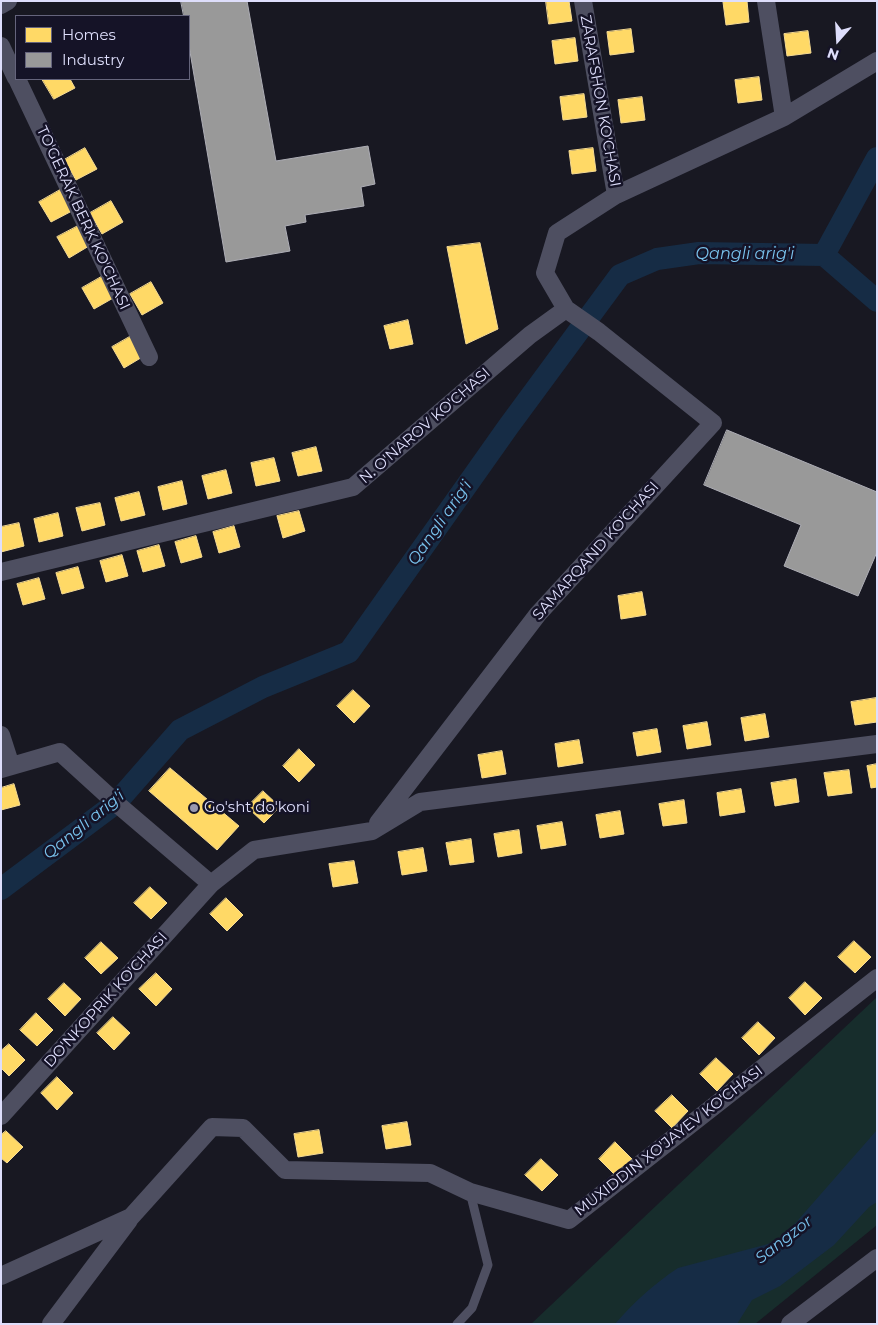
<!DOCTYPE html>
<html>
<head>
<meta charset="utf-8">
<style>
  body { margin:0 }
  #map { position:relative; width:878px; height:1325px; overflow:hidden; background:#181822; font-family:Montserrat,sans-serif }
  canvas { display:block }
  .frame { position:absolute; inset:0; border:2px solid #dedefb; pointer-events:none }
  .legend { position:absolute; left:15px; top:15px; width:175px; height:65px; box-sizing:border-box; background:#151327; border:1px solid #65647c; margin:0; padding:6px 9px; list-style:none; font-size:15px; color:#dedefb }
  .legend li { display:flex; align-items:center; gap:10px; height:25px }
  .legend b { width:25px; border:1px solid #65647c }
  .north { position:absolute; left:813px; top:15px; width:50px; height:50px; -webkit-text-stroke:4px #151327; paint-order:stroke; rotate:199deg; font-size:14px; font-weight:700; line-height:20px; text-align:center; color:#dedefb }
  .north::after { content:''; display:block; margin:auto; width:18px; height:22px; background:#dedefb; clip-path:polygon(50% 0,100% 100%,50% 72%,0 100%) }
</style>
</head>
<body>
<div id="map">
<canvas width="878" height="1325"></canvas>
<div class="frame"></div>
<ul class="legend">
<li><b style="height:14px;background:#ffd966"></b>Homes</li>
<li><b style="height:14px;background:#999"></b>Industry</li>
</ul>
<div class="north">N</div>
</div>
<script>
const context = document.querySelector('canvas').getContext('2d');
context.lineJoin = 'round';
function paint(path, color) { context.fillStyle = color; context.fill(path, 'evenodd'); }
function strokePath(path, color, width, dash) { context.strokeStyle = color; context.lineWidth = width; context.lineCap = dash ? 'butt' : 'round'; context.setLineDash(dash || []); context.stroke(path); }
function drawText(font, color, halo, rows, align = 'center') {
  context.font = font + ' Montserrat,sans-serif'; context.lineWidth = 5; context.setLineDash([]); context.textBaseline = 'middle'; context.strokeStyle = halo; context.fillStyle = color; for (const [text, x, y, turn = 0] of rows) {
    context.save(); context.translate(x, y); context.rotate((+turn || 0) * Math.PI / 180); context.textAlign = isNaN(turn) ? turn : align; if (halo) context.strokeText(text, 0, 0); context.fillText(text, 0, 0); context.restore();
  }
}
paint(new Path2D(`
  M877,997V1225L755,1324H531Z`), '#172d2c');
paint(new Path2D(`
  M877,1130V1202L869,1207L834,1245L780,1286L752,1300L737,1324H615C633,1303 655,1283 678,1268L768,1244L781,1237L792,1227Z`), '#162c45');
const homes = new Path2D(`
  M546,1H569L572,21L549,24Z
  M747,1L749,22L726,25L723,2Z
  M631,29L634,52L610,55L607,32Z
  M808,31L811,53L787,56L784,34Z
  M575,38L578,61L555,64L552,41Z
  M759,77L762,100L738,103L735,80Z
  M42,79H70L75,88L54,99Z
  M584,94L587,117L563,120L560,97Z
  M642,97L645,120L621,123L618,100Z
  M85,148L97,169L76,180L64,160Z
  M593,148L596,171L572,174L569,151Z
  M60,190L72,211L51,222L39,202Z
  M111,201L123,222L102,234L90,213Z
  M78,226L89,246L69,258L57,237Z
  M480,243L498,329L466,344L447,247Z
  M103,276L115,297L94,309L82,288Z
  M151,282L163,303L142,315L130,294Z
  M408,320L413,344L390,349L384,326Z
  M133,335L144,356L124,368L112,347Z
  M316,447L322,471L298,476L292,453Z
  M274,458L280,481L256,486L251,463Z
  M226,470L232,493L208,499L202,476Z
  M182,481L187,504L163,510L158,487Z
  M139,492L145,515L121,521L115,498Z
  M100,503L105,525L82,531L76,508Z
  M299,511L305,531L283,538L277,516Z
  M58,513L63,536L39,542L34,519Z
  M19,523L24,546L1,552V527Z
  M234,526L240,547L219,553L213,532Z
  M196,536L202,557L181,563L175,542Z
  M159,545L165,566L143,572L137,551Z
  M122,555L128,576L106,582L100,561Z
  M78,567L84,588L62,594L56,573Z
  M39,578L45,599L23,605L17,584Z
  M642,592L646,615L621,619L618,596Z
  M353,690L370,706L354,723L337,706Z
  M876,698L877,722L855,725L851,702Z
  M765,714L769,737L745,741L741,718Z
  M707,722L711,745L687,749L683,726Z
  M657,729L661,752L637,756L633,733Z
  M579,740L583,763L558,767L555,744Z
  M299,749L315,765L299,782L283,766Z
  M502,751L506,774L482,778L478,755Z
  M877,764V787L871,788L867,766Z
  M170,768L239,826L217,850L149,791Z
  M849,770L852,793L828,796L824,773Z
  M796,779L799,802L775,806L771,783Z
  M14,784L20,805L1,810V788Z
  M741,789L745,812L720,816L717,793Z
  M263,791L280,807L264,823L247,807Z
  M684,800L687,823L663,826L659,804Z
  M620,811L624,834L600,838L596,815Z
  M562,822L566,845L541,849L537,826Z
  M519,830L522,853L498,857L494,834Z
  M471,839L474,862L450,865L446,843Z
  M423,848L427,871L402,875L398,852Z
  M354,861L358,883L333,887L329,864Z
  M150,887L167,903L151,919L134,903Z
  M226,898L243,915L227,931L210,914Z
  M854,941L871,957L855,973L838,957Z
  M101,942L118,958L101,974L85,958Z
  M156,973L172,989L156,1006L139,989Z
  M805,982L822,998L805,1015L789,998Z
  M64,983L81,999L65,1016L48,999Z
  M36,1013L53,1030L37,1046L20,1030Z
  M113,1017L130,1033L114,1050L97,1033Z
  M758,1022L775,1038L759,1055L742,1038Z
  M9,1044L25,1060L9,1076L1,1068V1051Z
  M716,1058L733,1074L717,1091L700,1074Z
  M57,1077L73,1093L57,1110L41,1093Z
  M672,1095L688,1111L672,1128L655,1111Z
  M407,1122L411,1145L386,1149L382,1126Z
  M319,1130L323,1153L298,1157L294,1134Z
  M6,1131L23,1147L7,1163L1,1158V1135Z
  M615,1142L632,1159L615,1175L599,1159Z
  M541,1159L558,1175L542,1191L525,1175Z`);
paint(homes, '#ffd966');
strokePath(homes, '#f5da93', 1);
const industry = new Path2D(`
  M181,1H247L276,161L368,146L375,184L361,187L364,206L305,215L306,222L285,226L290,251L226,262L189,46V16H184Z
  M727,430L877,492V552L858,596L784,566L801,525L704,485Z`);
paint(industry, '#999');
strokePath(industry, '#aeaeb6', 1);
strokePath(new Path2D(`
  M824,255L877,158
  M1,889L116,803L180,730L263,687L349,652L508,427L620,275L657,259L699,253L824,255L877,301`), '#162c45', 22);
strokePath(new Path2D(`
  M457,1324L472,1308L488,1265L470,1192`), '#4e4f61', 9);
strokePath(new Path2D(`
  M583,1L616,195
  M766,1L784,117
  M1,5L8,1
  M1,46L16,78
  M17,79L149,357
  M1,572L353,487L530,335L566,309L545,273L557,233L616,195L784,117L877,61
  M1,735L11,766
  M1,769L60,752L116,803L211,884L254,850L372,831L420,802L877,744
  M378,823L538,614L713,423L599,332L566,309
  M1,1116L211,884
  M1,1276L131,1217L212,1127L243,1128L285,1170L430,1173L470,1192L569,1220L877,978
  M51,1324L129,1220
  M790,1324L877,1258`), '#4e4f61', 18);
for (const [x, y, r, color] of [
  [194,808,5,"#9999af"]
]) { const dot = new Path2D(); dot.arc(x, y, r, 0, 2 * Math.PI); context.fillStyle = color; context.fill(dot); strokePath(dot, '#151327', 2); }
drawText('15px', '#dedefb', '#151327', [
  ["ZARAFSHON KO'CHASI",600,101,80],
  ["TO'GERAK BERK KO'CHASI",83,218,65],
  ["N. O'NAROV KO'CHASI",425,426,-41],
  ["SAMARQAND KO'CHASI",596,551,-48],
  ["DO'NKOPRIK KO'CHASI",106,1000,-48],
  ["MUXIDDIN XO'JAYEV KO'CHASI",669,1141,-38]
]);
drawText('15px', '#dedefb', '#151327', [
  ["Go'sht do'koni",204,808]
], 'left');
drawText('italic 16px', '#79c3ee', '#151327', [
  ["Qangli arig'i",745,254],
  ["Qangli arig'i",440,523,-55],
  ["Qangli arig'i",84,825,-39],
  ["Sangzor",784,1240,-38]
]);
</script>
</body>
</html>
